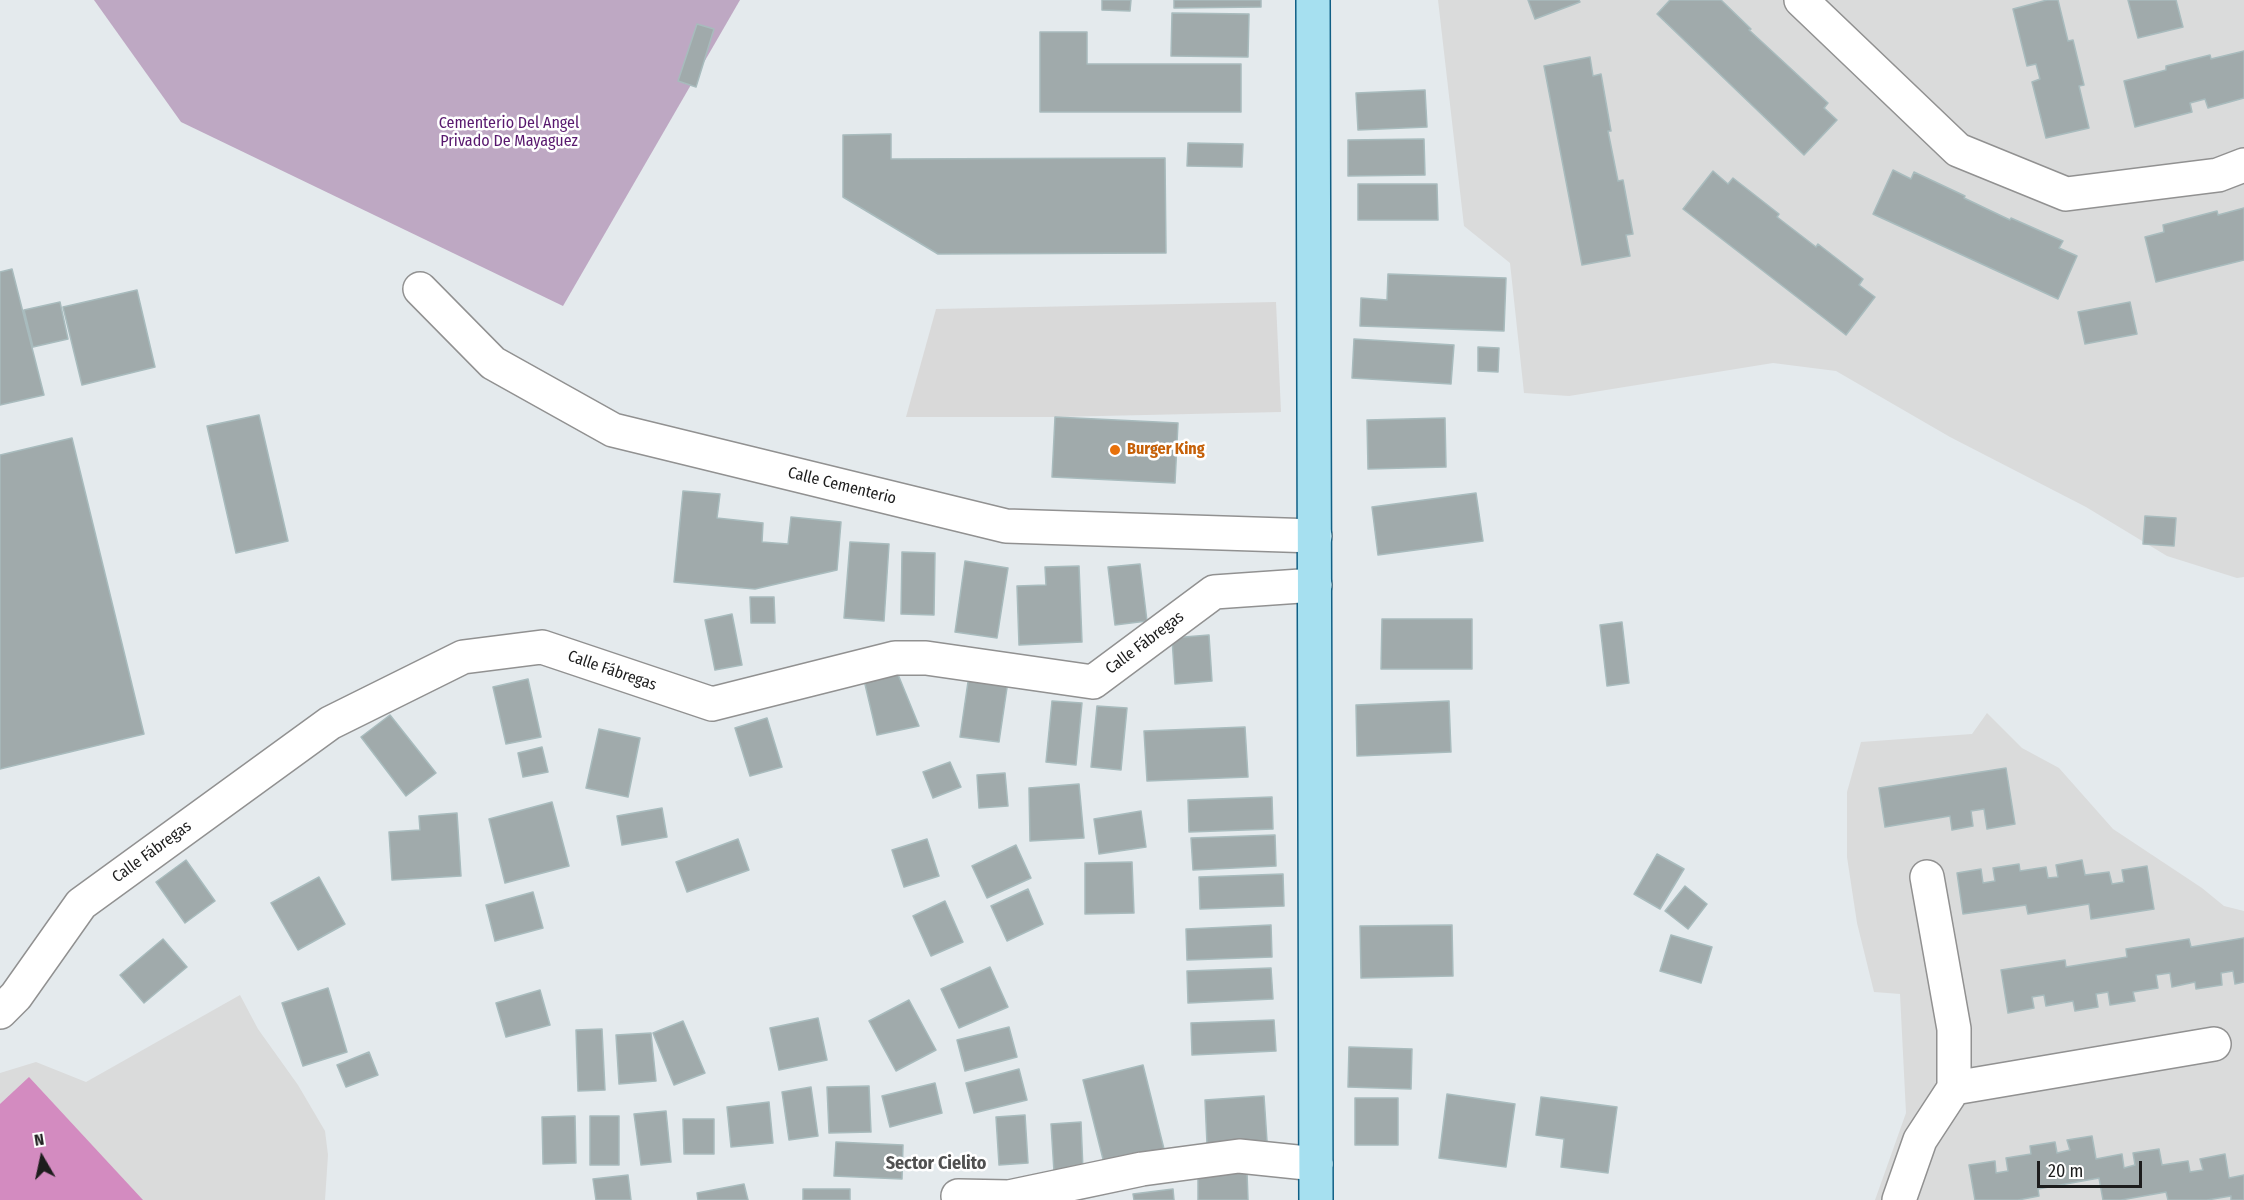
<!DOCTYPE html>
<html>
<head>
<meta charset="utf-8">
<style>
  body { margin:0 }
  #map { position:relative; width:2244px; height:1200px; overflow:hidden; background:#e4eaed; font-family:"Fira Sans Condensed",sans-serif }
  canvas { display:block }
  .north { position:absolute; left:12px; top:1128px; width:60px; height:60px; -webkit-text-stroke:4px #fff; paint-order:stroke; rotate:351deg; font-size:16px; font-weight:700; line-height:24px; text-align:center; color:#1d1d1d }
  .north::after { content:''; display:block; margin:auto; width:21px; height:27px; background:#1d1d1d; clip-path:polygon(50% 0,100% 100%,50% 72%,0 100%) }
  .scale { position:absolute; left:2037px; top:1161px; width:105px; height:27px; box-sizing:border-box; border:3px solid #1d1d1d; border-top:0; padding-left:8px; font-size:18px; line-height:21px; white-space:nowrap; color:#1d1d1d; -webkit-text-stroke:4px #fff; paint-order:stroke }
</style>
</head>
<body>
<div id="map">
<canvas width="2244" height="1200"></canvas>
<div class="north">N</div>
<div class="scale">20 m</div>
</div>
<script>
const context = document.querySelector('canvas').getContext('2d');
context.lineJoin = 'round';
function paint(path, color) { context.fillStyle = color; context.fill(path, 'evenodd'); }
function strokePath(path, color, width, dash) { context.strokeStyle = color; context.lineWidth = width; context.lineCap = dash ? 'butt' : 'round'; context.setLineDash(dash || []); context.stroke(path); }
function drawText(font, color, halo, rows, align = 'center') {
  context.font = font + ' "Fira Sans Condensed",sans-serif'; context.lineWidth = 5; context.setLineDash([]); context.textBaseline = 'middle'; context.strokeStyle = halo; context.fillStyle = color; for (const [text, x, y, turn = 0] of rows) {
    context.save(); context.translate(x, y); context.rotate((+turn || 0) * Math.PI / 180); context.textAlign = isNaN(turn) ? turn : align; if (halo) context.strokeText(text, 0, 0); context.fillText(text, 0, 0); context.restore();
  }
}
paint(new Path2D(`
  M1438,0H2244V577L2237,578L2167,556L2086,507L1950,437L1836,371L1773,363L1569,396L1524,393L1510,263L1464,226Z
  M1987,713L2022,748L2059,768L2113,829L2202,888L2224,906L2244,911V1200H1875L1906,1113L1900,994L1874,992L1857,923L1847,857V792L1861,742L1972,734Z
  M240,995L258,1029L298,1085L325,1131L328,1155L325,1200H0V1073L36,1062L86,1082Z`), '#dadbdb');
paint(new Path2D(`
  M94,0H740L563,306L181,122Z`), '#bea8c3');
paint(new Path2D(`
  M29,1077L143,1200H0V1104Z`), '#d38bc0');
paint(new Path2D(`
  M1276,302L1281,412L1055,417H906L936,309Z`), '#d9d9d9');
const building = new Path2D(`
  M1102,0H1131L1130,11L1102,10Z
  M1174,0H1261V7L1174,8Z
  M1528,0H1579L1580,2L1535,19Z
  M1670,0H1721L1751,29L1749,30L1828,103L1824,108L1837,120L1804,155L1657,14Z
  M2047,0H2058L2068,41L2073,40L2084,85L2079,86L2089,128L2046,138L2032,82L2040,79L2036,64L2027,66L2013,9Z
  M2128,0H2176L2183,27L2138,38Z
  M1172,13L1249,14L1248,57L1171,56Z
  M697,24L714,29L696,87L678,81Z
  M1040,32H1087V64H1241V112H1040Z
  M2244,51V98L2208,108L2205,99L2190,103L2192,112L2135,127L2124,81L2166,70V66L2210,55L2211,59Z
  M1590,57L1593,76L1601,74L1611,131H1608L1618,181L1623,180L1633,234L1626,235L1630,256L1582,265L1544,66Z
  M1425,90L1427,127L1358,130L1356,93Z
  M891,134V159L1165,158L1166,253L938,254L843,197V135Z
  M1424,139L1425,175L1348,176V140Z
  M1188,143L1243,144L1242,167L1187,166Z
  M1893,170L1911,179L1914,172L1965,196L1964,198L2010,220L2011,218L2063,241L2059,248L2077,256L2058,299L1873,214Z
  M1713,171L1728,184L1733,178L1779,214L1777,217L1816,247L1818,244L1863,279L1859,285L1875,297L1846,335L1683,209Z
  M1358,184H1437L1438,220H1358Z
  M2244,208V260L2156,282L2145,237L2164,232L2163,225L2217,211L2218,215Z
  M12,269L44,395L0,405V272Z
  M1388,274L1506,278L1504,331L1360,326L1361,298L1387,300Z
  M137,290L155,367L82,385L63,307Z
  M60,302L68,339L33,347L24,310Z
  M2130,302L2137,334L2085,344L2078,312Z
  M1354,339L1454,345L1451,384L1352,378Z
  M1478,347L1499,348L1498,372L1478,371Z
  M259,415L288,541L236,553L207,426Z
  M1055,417L1178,423L1175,483L1052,477Z
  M1445,418L1446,467L1368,469L1367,420Z
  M72,438L144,734L0,769V455Z
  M683,491L720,494L717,518L763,523L762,542L788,544L791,517L841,522L837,570L755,589L674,582Z
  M1476,493L1483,541L1378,555L1372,507Z
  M2145,516L2176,518L2174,546L2143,544Z
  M850,542L889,544L884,621L844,618Z
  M902,552L935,553L934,615L901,614Z
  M965,561L1008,568L997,638L955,632Z
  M1140,564L1147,621L1115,625L1108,567Z
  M1079,566L1082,642L1019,645L1017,586L1046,585L1045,567Z
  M750,597H774L775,623H751Z
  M732,614L742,665L715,670L705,620Z
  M1382,619H1472V669H1381Z
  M1622,622L1629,683L1607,686L1600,625Z
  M1209,635L1212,681L1175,684L1172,638Z
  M897,672L919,726L877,735L864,680Z
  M969,675L1008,681L999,742L960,737Z
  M528,679L541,737L506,744L493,687Z
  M1052,701L1082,703L1076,765L1046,762Z
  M1449,701L1451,752L1357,756L1356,705Z
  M1097,706L1127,708L1121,770L1091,767Z
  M390,715L436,773L406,796L361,737Z
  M767,718L782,767L750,776L735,728Z
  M1245,727L1248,777L1147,781L1144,731Z
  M599,729L640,738L628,797L586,788Z
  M542,747L548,772L523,777L518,753Z
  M950,762L961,787L933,798L923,772Z
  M2006,768L2015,824L1987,829L1984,809L1971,811L1973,826L1952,830L1950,816L1885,827L1879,788Z
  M1005,773L1008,806L979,808L977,775Z
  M1079,784L1084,838L1030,841L1029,788Z
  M1272,797L1273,829L1189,832L1188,800Z
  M552,802L569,866L505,883L489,819Z
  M662,808L667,837L622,845L617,816Z
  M1141,811L1146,847L1099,854L1094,819Z
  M457,813L461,876L392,880L389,832L420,830L419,816Z
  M1275,835L1276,866L1193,870L1191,838Z
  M738,839L749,870L687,892L676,862Z
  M927,839L939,876L904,887L892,850Z
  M1016,845L1031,878L987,898L972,866Z
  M1657,854L1684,869L1660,909L1634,894Z
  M186,860L215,901L185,923L156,882Z
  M2082,860L2085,875L2109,872L2112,884L2124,882L2122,870L2147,866L2154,909L2091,919L2089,904L2028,914L2026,905L1963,914L1957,873L1981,869L1983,883L1995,881L1993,868L2019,864L2020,871L2046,867L2048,878L2058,877L2056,865Z
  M1132,862L1134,913L1085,914V863Z
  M1283,874L1284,906L1200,909L1199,877Z
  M319,877L345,924L298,950L271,903Z
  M1685,886L1707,904L1688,929L1665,911Z
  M1028,889L1043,924L1007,941L991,906Z
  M533,892L543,928L495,941L486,905Z
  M945,901L963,942L931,956L913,916Z
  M1271,925L1272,957L1187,960L1186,929Z
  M1452,925L1453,976L1361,978L1360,926Z
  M1671,935L1712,947L1701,983L1660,971Z
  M2244,938V982L2235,984L2233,971L2221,973L2222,985L2196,989L2195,982L2172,987L2170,973L2156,975L2158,988L2133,992L2135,1001L2110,1005L2108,992L2096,994L2098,1007L2075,1011L2073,1001L2046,1006L2044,995L2032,997L2034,1008L2008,1013L2001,970L2065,960L2066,967L2127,957L2126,949L2189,939L2191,947Z
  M163,939L187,967L144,1003L120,975Z
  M990,967L1008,1007L959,1028L941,989Z
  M1271,968L1273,999L1188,1003L1187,971Z
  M328,988L347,1052L303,1066L282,1003Z
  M540,990L550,1025L506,1037L496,1003Z
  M909,1000L936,1050L896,1071L869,1021Z
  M818,1018L827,1060L779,1070L770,1028Z
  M1274,1020L1276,1051L1192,1055L1191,1023Z
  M683,1021L705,1073L674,1085L653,1033Z
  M1009,1027L1017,1057L965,1071L957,1040Z
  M602,1029L605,1090L578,1091L576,1030Z
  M651,1033L656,1081L619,1084L616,1035Z
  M1349,1047L1412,1049L1411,1089L1348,1087Z
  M369,1052L378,1075L346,1087L337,1065Z
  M1143,1065L1164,1149L1104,1163L1083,1080Z
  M1019,1069L1027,1100L974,1113L966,1083Z
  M935,1083L942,1113L890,1127L882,1096Z
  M869,1086L871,1132L829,1133L827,1087Z
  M811,1087L818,1136L789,1140L782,1092Z
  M1447,1094L1515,1104L1506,1167L1439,1158Z
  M1264,1096L1267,1141L1207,1144L1205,1100Z
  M1541,1097L1617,1107L1608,1173L1561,1167L1564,1139L1536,1135Z
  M1355,1098H1398V1145H1355Z
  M769,1102L773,1143L731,1147L727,1107Z
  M666,1111L671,1162L641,1165L634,1114Z
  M1025,1115L1028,1163L999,1165L996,1117Z
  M575,1116L576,1163L543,1164L542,1117Z
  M590,1116H619V1165H590Z
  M683,1119H714V1154H684Z
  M1081,1122L1083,1170L1054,1172L1051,1124Z
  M2092,1136L2096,1159L2122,1154L2124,1168L2135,1165L2133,1153L2159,1149L2162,1165L2188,1161L2190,1172L2203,1170L2200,1159L2225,1154L2229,1178L2244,1175V1200H2231V1196L2207,1200H2168L2166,1192L2121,1200H2103L2099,1178L2038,1189L2039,1196L2018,1200H1975L1969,1165L1995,1161L1996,1173L2008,1171L2006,1158L2031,1154L2030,1146L2055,1142L2057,1153L2070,1150L2067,1140Z
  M836,1142L903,1145L902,1179L834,1176Z
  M1247,1172L1248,1200H1198V1174Z
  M628,1175L631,1200H596L593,1179Z
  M744,1184L748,1200H698L697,1193Z
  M803,1189H850V1200H803Z
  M1173,1189L1174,1200H1134L1133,1194Z`);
paint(building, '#a0aaab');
strokePath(building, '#a8bbbd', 1.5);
const minor = new Path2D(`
  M1801,0L1958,150L2066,194L2218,175L2244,165
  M420,289L493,363L613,430L1006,526L1315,536
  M0,1012L16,996L81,904L330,723L463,657L542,647L712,704L895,658H926L1093,682L1214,592L1315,585
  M1954,1088L2214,1044
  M958,1196L1009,1197L1142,1169L1239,1156L1316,1164
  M1899,1200L1920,1140L1954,1088V1029L1927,877`);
const major = new Path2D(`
  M1313,0L1316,1200`);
strokePath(minor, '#919191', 36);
strokePath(major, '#115f85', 36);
strokePath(minor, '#fff', 33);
strokePath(major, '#a6e0f0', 33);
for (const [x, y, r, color] of [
  [1115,450,6,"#e8710a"]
]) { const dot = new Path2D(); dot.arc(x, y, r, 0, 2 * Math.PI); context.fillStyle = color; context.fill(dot); strokePath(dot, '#fff', 2); }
drawText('16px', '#58186e', '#fff', [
  ["Cementerio Del Angel",509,124],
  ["Privado De Mayaguez",509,142]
]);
drawText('bold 16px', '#c56008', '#fff', [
  ["Burger King",1127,450]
], 'left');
drawText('16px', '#1d1d1d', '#fff', [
  ["Calle Cementerio",842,486,14],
  ["Calle Fábregas",1145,643,-37],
  ["Calle Fábregas",612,671,19],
  ["Calle Fábregas",152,852,-36]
]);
drawText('bold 18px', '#505050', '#fff', [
  ["Sector Cielito",936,1164]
]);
</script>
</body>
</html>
